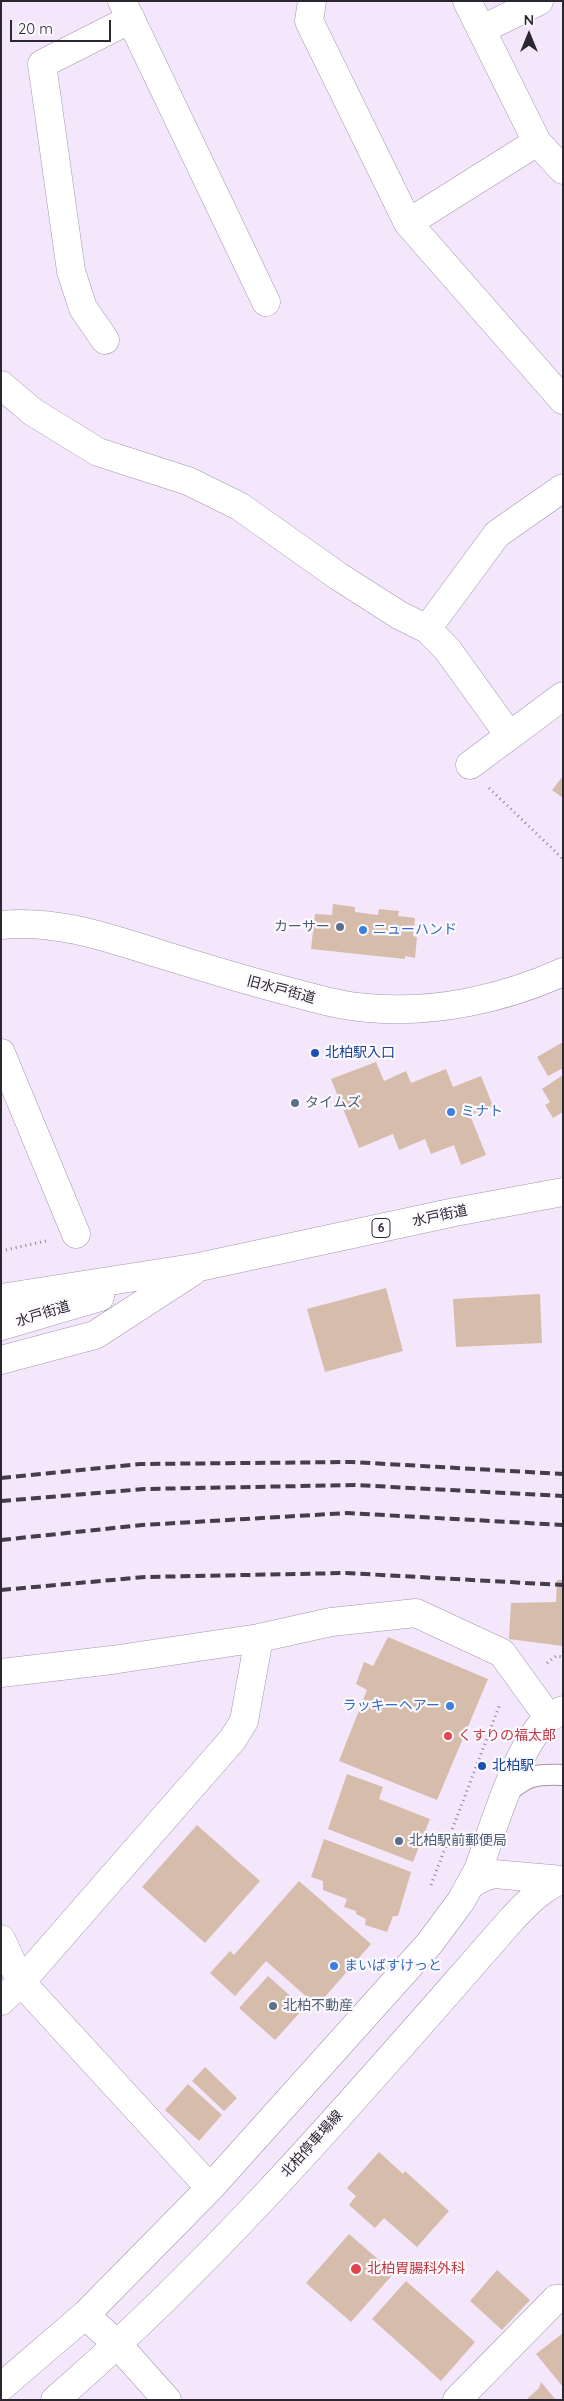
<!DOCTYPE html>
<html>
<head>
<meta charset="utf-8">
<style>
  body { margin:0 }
  #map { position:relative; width:564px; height:2401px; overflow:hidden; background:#f4e7fc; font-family:Quicksand,sans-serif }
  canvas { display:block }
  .frame { position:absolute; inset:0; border:2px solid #2c2630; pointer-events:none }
  .north { position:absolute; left:504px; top:10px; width:50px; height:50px; -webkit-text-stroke:4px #fcf9fe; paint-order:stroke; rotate:0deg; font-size:14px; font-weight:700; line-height:20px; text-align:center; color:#2c2630 }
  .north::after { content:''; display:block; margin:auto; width:18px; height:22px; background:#2c2630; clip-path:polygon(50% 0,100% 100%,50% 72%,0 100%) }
  .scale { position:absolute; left:10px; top:20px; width:101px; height:22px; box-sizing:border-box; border:2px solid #2c2630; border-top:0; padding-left:6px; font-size:15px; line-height:18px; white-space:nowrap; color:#2c2630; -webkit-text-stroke:4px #fcf9fe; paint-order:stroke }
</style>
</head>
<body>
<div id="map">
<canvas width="564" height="2401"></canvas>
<div class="frame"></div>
<div class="north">N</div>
<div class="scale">20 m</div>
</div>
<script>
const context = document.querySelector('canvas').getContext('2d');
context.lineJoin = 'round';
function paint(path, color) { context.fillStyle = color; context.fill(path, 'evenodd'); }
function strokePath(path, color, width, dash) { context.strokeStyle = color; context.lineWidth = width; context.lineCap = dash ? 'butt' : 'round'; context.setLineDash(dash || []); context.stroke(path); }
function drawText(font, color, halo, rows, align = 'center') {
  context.font = font + ' Quicksand,"Noto Sans JP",sans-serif'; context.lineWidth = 4.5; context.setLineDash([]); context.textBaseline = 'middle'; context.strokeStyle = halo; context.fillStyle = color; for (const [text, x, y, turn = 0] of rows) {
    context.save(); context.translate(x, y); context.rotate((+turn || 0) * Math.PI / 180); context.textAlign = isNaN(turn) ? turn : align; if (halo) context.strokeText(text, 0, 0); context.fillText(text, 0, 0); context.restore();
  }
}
paint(new Path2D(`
  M563,776V798L552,790Z
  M333,904L355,907V912L378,915L379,909L399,911L398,916L415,918L413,936L417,937L415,958L405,956V959L311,949L315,914L332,915Z
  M563,1042V1068L548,1076L537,1057Z
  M376,1062L384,1081L406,1071L411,1083L446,1069L453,1087L481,1076L493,1106L470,1115L486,1155L461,1165L454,1145L431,1154L425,1139L399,1150L393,1134L359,1148L331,1079Z
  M563,1075V1112L553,1118L545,1105L550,1102L542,1089Z
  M386,1288L403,1351L325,1372L307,1309Z
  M540,1294L542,1343L456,1347L453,1299Z
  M557,1580H563V1646L509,1639L511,1603L556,1602Z
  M388,1637L488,1679L437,1800L339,1761L367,1690L356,1684L364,1662L373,1666Z
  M347,1774L383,1787L379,1799L430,1819L413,1862L328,1829Z
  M197,1825L260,1881L205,1943L142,1887Z
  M324,1839L411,1872L398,1916H393L387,1932L365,1925L366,1919L356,1914V1911L344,1907L347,1899L323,1890V1881L311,1877Z
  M299,1881L371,1944L317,2006L266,1961L235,1996L210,1973L230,1951L234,1955Z
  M268,1976L304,2008L275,2040L239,2008Z
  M205,2067L237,2098L224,2111L192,2081Z
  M188,2084L222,2115L199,2141L165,2110Z
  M379,2152L403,2174L405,2171L449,2211L417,2247L384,2218L375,2228L349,2205L356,2196L347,2188Z
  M349,2234L394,2273L351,2322L306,2283Z
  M497,2270L530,2300L502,2330L470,2301Z
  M406,2281L475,2342L441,2381L372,2319Z
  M563,2333V2387L536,2354Z
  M541,2382L556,2400H526L539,2388Z`), '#d6bcab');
const service = new Path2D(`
  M507,1793C527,1775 536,1774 563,1775`);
const minor = new Path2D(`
  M122,1L266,302
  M312,1L309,21L408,223L563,400
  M467,1L537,142L563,170
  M481,30L539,1
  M408,223L537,142
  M105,340L83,308L71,271L42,64L131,19
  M1,385L33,412L98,452L188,481L239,506L338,576L399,615L427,629L447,649L509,735
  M427,629L497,534L563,488
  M470,765L563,696
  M1,1053L76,1234
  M1,1673L112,1660L259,1638L331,1622L416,1613L502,1653L549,1718
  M1,1939L21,1982L210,2188
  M1,2001L21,1982L233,1739L244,1721L259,1638
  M85,2315L118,2345L167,2400
  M457,2400L556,2299H563`);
const tertiary = new Path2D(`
  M1,925C56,919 109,938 160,954C202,967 244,980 287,991C313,998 341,1006 368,1008C434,1014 503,999 563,972
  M478,1870C493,1829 516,1749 546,1720C551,1716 557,1713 563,1710
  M471,1884L484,1877L494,1874L563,1880`);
const secondary = new Path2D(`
  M1,2387L85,2315L210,2188L429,1944L461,1901L478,1870
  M55,2400C223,2255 367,2084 513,1918C528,1902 541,1889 560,1880`);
const trunk = new Path2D(`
  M1,1298L199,1267L455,1212L563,1192
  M1,1326L100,1297
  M1,1360L95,1335L192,1272`);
strokePath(service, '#a495ad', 22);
strokePath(minor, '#a495ad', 29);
strokePath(tertiary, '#a495ad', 29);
strokePath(secondary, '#a495ad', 29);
strokePath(trunk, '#a495ad', 29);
strokePath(new Path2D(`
  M489,788L563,859
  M1,1251L46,1241
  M547,1663L556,1656L563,1657
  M431,1885L500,1704`), '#8c8392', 3, [1, 4]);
strokePath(service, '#fff', 20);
strokePath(minor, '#fff', 28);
strokePath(tertiary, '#fff', 28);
strokePath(secondary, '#fff', 28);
strokePath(trunk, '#fff', 28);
strokePath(new Path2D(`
  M1,1478L140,1464L352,1462L563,1474
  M1,1501L144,1489L355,1485L563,1496
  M1,1540L142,1525L347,1513L563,1525
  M1,1590L145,1577L346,1573L563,1585`), '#453e4a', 4, [10, 5]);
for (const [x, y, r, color] of [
  [340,927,5,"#5c6f8a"],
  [363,930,5,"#3f7fe0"],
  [315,1053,5,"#1a4fb4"],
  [295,1103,5,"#5c6f8a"],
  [451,1112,5,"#3f7fe0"],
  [450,1706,5,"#3f7fe0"],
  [448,1736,5,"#e0444e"],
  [482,1766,5,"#1a4fb4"],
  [399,1841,5,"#5c6f8a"],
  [334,1966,5,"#3f7fe0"],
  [273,2006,5,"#5c6f8a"],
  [356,2269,6,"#e0444e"]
]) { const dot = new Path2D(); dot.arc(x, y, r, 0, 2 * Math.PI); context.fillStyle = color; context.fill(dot); strokePath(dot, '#fcf9fe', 2); }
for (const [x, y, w] of [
  [381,1228,18]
]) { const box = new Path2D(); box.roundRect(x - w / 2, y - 9.5, w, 19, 4); context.fillStyle = '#fcf9fe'; context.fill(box); strokePath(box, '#2c2630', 1); }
drawText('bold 12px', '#2c2630', null, [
  ["6",381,1228]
]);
drawText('14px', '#4e5e75', '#fcf9fe', [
  ["カーサー",330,927,"right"],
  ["タイムズ",305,1103],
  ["北柏駅前郵便局",409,1841],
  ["北柏不動産",283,2006]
], 'left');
drawText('14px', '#366cbe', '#fcf9fe', [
  ["ニューハンド",373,930],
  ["ミナト",461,1112],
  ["ラッキーヘアー",440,1706,"right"],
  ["まいばすけっと",344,1966]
], 'left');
drawText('14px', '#2c2630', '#fcf9fe', [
  ["旧水戸街道",281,990,15],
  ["水戸街道",440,1216,-12],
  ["水戸街道",43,1314,-17],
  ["北柏停車場線",312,2144,-48]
]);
drawText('14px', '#164399', '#fcf9fe', [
  ["北柏駅入口",325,1053],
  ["北柏駅",492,1766]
], 'left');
drawText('14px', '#be3a42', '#fcf9fe', [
  ["くすりの福太郎",458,1736],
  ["北柏胃腸科外科",367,2269]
], 'left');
</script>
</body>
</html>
